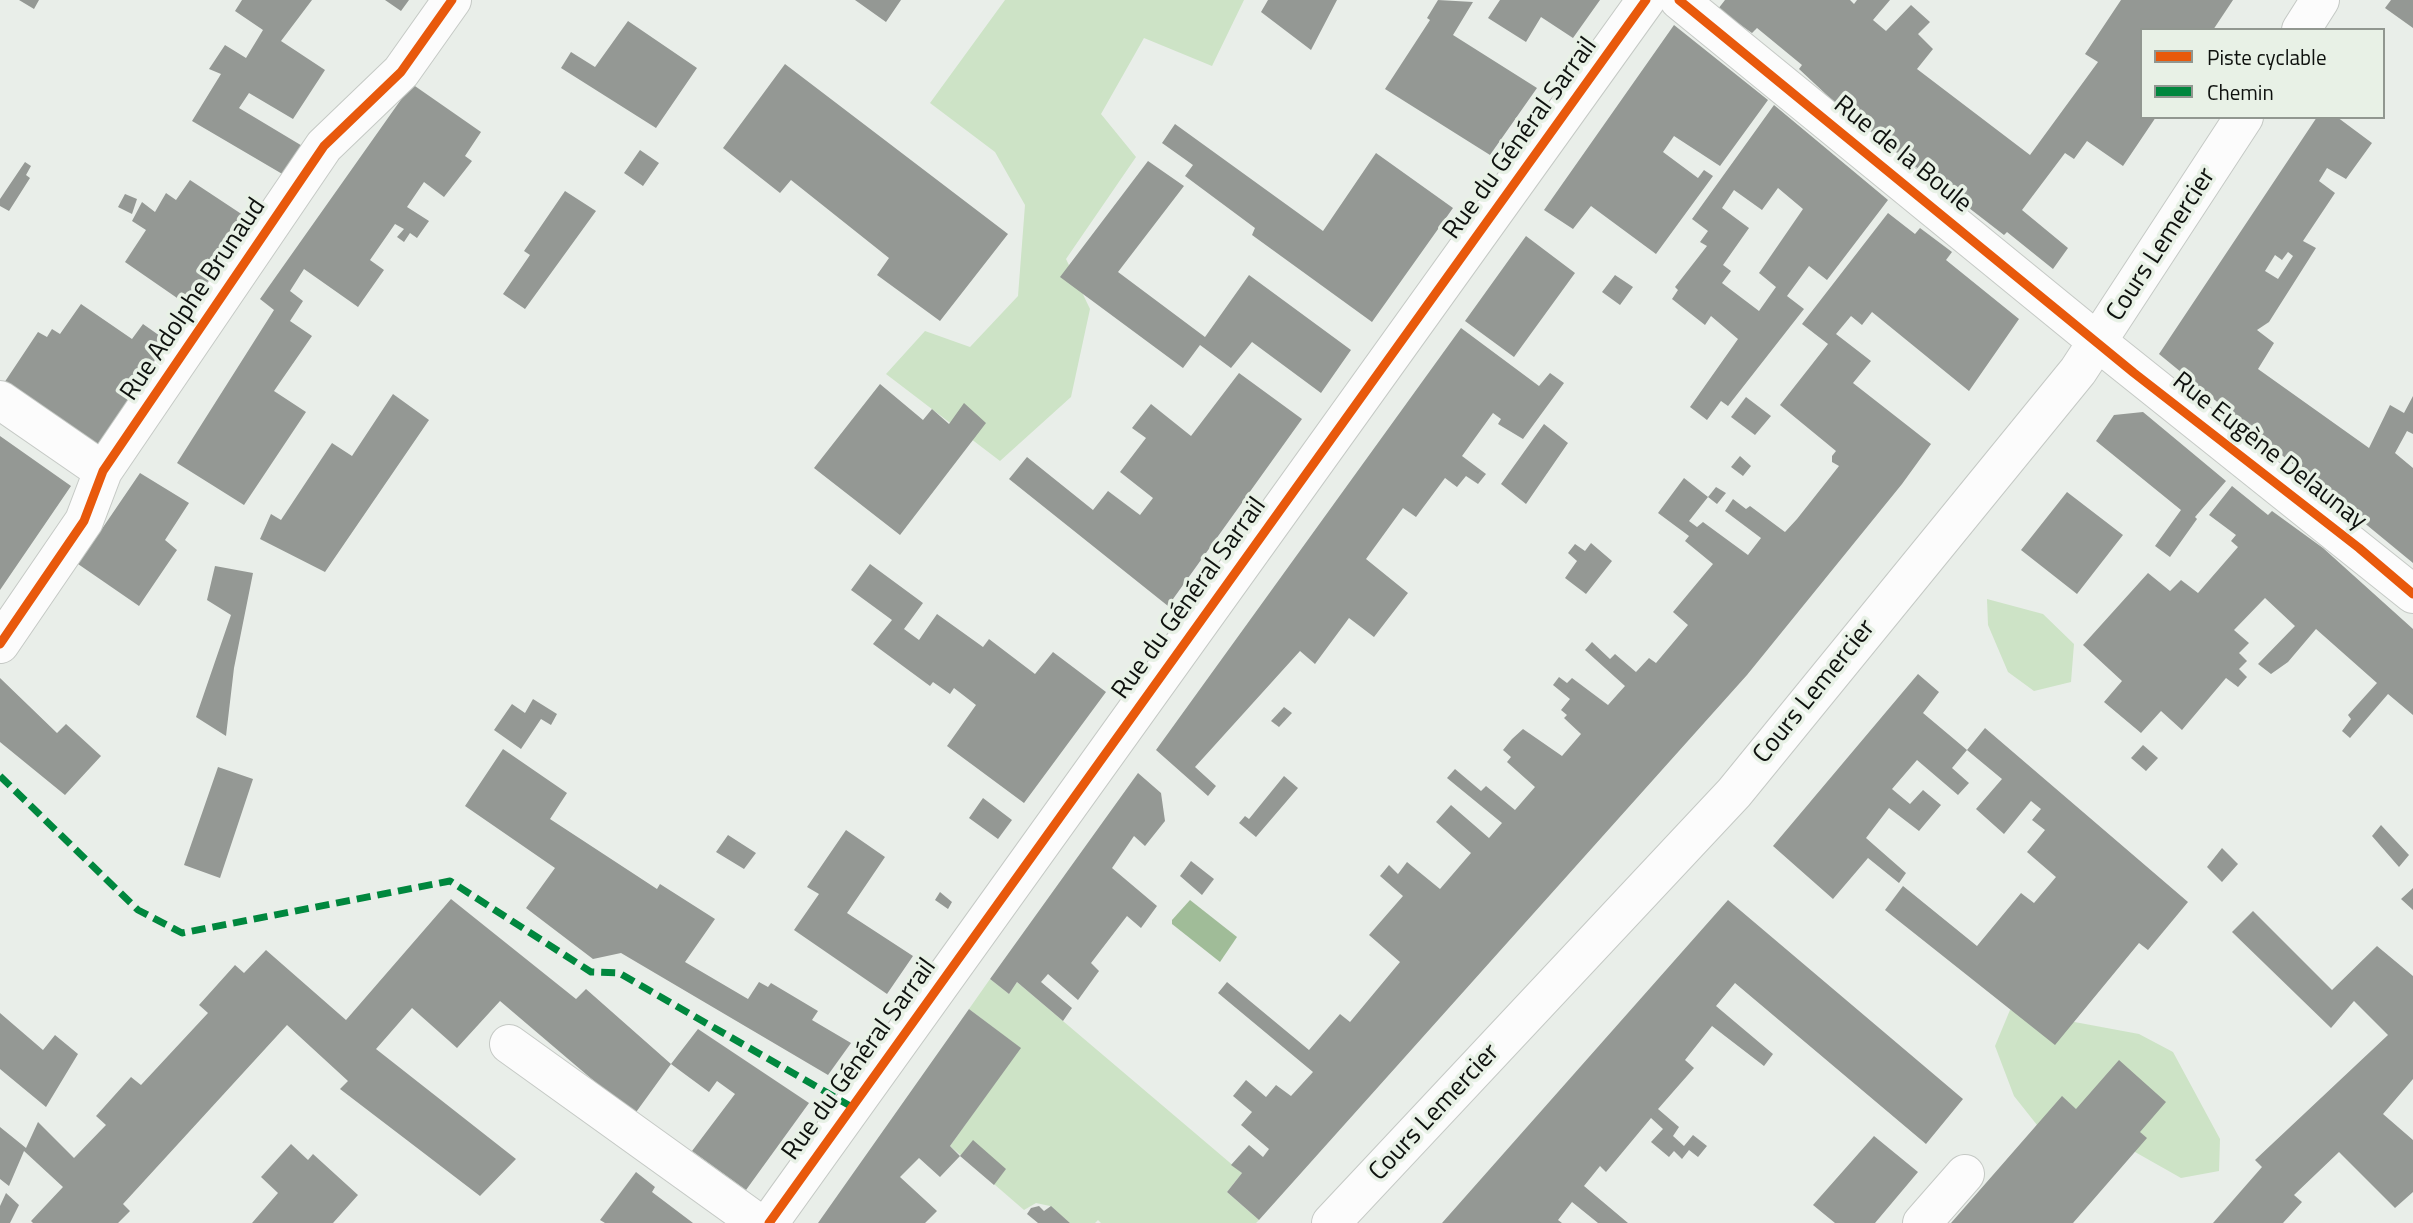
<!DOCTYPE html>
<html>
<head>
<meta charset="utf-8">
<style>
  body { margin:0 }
  #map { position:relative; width:2413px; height:1223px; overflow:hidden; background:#e9eee9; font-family:"Titillium Web",sans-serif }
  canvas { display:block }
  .legend { position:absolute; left:2140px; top:28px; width:245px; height:91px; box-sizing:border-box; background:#e8f1e6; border:2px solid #919790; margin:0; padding:9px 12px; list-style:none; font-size:21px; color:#0e110e }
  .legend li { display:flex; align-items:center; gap:14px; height:35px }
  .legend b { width:35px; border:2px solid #919790 }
</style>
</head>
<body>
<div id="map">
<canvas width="2413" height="1223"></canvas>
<ul class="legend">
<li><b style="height:9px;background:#e8590c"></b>Piste cyclable</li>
<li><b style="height:9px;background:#00873e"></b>Chemin</li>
</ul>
</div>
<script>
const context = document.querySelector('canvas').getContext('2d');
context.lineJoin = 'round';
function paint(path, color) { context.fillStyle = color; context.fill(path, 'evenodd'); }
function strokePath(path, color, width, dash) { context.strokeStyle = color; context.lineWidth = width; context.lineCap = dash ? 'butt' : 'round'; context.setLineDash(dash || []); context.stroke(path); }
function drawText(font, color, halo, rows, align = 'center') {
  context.font = font + ' "Titillium Web",sans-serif'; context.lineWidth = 7; context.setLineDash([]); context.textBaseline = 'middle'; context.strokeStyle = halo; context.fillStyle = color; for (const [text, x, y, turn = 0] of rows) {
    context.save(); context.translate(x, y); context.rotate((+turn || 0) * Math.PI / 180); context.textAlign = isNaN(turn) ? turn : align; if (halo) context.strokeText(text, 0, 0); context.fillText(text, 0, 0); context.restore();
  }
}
paint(new Path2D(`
  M1005,0H1244L1212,66L1144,38L1101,114L1136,157L1066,259L1090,309L1071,397L1000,461L886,374L925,331L970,347L1018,296L1025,205L995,152L930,103Z
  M1987,599L2043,614L2074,644L2071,682L2034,691L2008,672L1988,625Z
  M990,979L1009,994L1017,982L1242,1173L1227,1192L1259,1220L1256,1223H1101L1098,1220L1095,1223H1070L1050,1206L1036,1203L1024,1210L950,1146L1020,1048L969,1009Z
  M2010,1010L2139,1034L2173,1052L2220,1139L2219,1171L2181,1178L2135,1152L2037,1125L2014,1096L1995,1046Z`), '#cde3c6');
paint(new Path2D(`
  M1190,900L1237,937L1220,962L1172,924V920Z`), '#a0bc98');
paint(new Path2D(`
  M19,0H39L34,9Z
  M242,0H312L281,41L325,70L293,119L249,93L239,108L304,147L284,175L192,121L221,74L209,69L225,45L246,58L263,30L235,11Z
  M385,0H409L401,11Z
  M855,0H901L886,22Z
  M1268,0H1337L1311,50L1261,12Z
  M1438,0L1473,2L1453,35L1537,88L1490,155L1385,89L1430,20L1427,18Z
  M1500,0H1600L1573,38L1541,17L1526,42L1488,18Z
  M1725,0H1850L1854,4L1857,0H1890L1873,20L1886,31L1911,5L1930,22L1918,34L1933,49L1917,69L2030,155L2098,62L2085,54L2121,0H2233L2213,30H2142V117H2156L2123,166L2087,141L2074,159L2065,153L2022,210L2068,248L2053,269L2007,232L2004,235L1846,113L1799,69L1802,65L1757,28L1752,33L1718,9Z
  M2391,0H2413V28L2385,8Z
  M628,21L697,68L656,128L561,68L571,52L595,67Z
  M1674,25L1768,100L1720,166L1674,136L1663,152L1698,178L1704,170L1713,176L1656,254L1591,206L1573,229L1544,210Z
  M785,64L1008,234L940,321L877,275L889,258L791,180L780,193L723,148Z
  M412,84L481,132L465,156L472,161L444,197L424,182L407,207L429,221L417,238L410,233L404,242L397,237L404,229L395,224L370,260L384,270L358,307L304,269L290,291L303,301L290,321L312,336L274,391L306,412L244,505L177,463L274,310L260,299Z
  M1774,105L1888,200L1827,280L1809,266L1787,296L1804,309L1728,406L1721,401L1707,420L1690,407L1738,339L1711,316L1705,325L1672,299L1678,290L1675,287L1707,246L1700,242L1708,231L1692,219ZM1778,188L1803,209L1759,273L1776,287L1759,311L1722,283L1731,271L1723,265L1749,228L1722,208L1734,190L1762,210Z
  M2317,117H2337L2372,143L2346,179L2327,168L2319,181L2335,193L2303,241L2316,248L2269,322L2257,330L2274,343L2258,369L2369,448L2390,405L2404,413L2413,396V434L2407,431L2395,453L2413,468V563L2159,354ZM2288,252L2293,256L2278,279L2265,271L2275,255L2282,260Z
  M1175,124L1323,231L1376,153L1453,208L1372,322L1252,235L1255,228L1185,176L1193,165L1162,143Z
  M640,150L659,163L643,186L624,173Z
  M1148,161L1184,186L1118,272L1205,337L1249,275L1351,350L1321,393L1252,342L1231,368L1200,345L1183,368L1060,277Z
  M25,162L31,166L26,175L30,178L9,211L0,206V199Z
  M190,180L252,221L193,309L125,262L146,230L132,221L142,202L155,212L166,193L176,200Z
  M565,191L596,211L525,309L503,294L530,255L524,251Z
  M125,194L137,199L132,214L118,207Z
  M1888,213L1915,234L1920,228L1952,252L1946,260L2019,319L1969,391L1872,312L1862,325L1851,316L1836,334L1871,361L1853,383L1931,444L1902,484L1747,675L1259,1220L1227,1192L1242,1173L1231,1165L1249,1145L1263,1157L1269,1149L1241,1125L1252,1112L1233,1096L1246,1080L1266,1097L1276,1085L1291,1096L1313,1072L1218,993L1227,982L1309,1050L1340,1014L1350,1022L1400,962L1369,935L1403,896L1380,876L1389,865L1398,874L1407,862L1440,889L1471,853L1436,822L1451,805L1489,838L1502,823L1447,778L1455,769L1481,791L1486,786L1515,810L1535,787L1507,762L1511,757L1503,750L1512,739L1523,729L1562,756L1581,734L1564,718L1567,715L1561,710L1570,699L1553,685L1559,677L1567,683L1572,678L1608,705L1625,686L1585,650L1592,642L1610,659L1615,654L1636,672L1649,658L1656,663L1688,625L1673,612L1713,564L1685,541L1689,536L1658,513L1684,478L1708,497L1689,521L1697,527L1703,522L1748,555L1761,538L1725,511L1733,499L1746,509L1750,506L1785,532L1797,519L1839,466L1832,462V456L1836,451L1780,405L1828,344L1802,324Z
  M1526,236L1575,273L1514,357L1465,321Z
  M1615,275L1633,287L1620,305L1602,292Z
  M81,304L132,339L143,324L170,343L99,450L4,383L38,332L47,337L52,329L60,334Z
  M1461,328L1539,386L1550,373L1564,383L1523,439L1498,424L1501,419L1493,413L1462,456L1486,474L1478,484L1466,476L1457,487L1445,478L1416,517L1403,508L1366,559L1408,593L1374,637L1349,618L1315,664L1300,651L1195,767L1216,786L1208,796L1156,750Z
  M1239,373L1302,419L1168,606L1009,479L1027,457L1093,510L1108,491L1140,515L1153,498L1120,472L1146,438L1132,428L1151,404L1191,436Z
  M880,384L923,420L932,409L949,424L964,403L986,423L900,535L814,468Z
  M393,394L429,420L325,572L260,539L271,514L281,520L332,443L352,456Z
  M1746,397L1771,416L1755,435L1731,417Z
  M2143,412L2226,481L2195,517L2197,519L2170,557L2155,546L2181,510L2096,441L2114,415Z
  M1544,424L1568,443L1526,504L1501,484Z
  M0,436L71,486L0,590Z
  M1740,456L1751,466L1743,476L1731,467Z
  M140,473L189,503L165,540L177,550L139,606L78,564Z
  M2232,486L2268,515L2272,511L2323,548L2413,629V715L2388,694L2350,738L2342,731L2351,719L2348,715L2377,683L2316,629L2288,662L2271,674L2258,664L2295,626L2265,598L2234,630L2249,643L2239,653L2247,661L2239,669L2247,677L2238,687L2226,678L2182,730L2161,711L2141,733L2104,702L2122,681L2083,645L2148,573L2170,591L2181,580L2198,593L2238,547L2231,541L2236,535L2209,515Z
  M1716,487L1726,493L1717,504L1708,497Z
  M2067,492L2123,535L2077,594L2021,550Z
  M1591,543L1612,561L1586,594L1565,578L1577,561L1568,553L1575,544L1585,551Z
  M870,564L923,603L904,629L919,640L937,614L983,647L989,639L1035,674L1053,652L1106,692L1024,803L947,746L976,705L954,688L950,694L933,682L930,686L873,644L892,620L851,590Z
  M215,566L253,573L234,668L226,736L196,717L231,615L207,600Z
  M1918,674L1939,692L1923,713L1967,750L1985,728L2188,902L2148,950L2139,943L2055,1045L1885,910L1903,886L1977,946L2021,893L2034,903L2056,877L2027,852L2045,830L2032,820L2041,809L2031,801L2004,834L1976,809L2002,779L1967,750L1952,768L1969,783L1958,795L1917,760L1892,789L1910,804L1923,790L1941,805L1919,831L1889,808L1866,838L1906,873L1899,883L1868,858L1833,899L1773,846Z
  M0,678L57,733L66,724L101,756L65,795L0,742Z
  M533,699L557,714L551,725L541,719L521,749L494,730L512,704L525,713Z
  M1284,707L1292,713L1279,727L1271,721Z
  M2143,745L2158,758L2146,771L2131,758Z
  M503,749L567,793L550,819L657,889L660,884L715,919L685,962L748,999L759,982L768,987L771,983L818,1011L812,1020L851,1043L828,1075L621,953L593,959L526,908L555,868L465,806Z
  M218,767L253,779L220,878L184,865Z
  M1138,773L1161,793L1165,821L1145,846L1134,836L1112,868L1157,906L1141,928L1127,916L1091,963L1099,971L1078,1000L1048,974L1041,982L1072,1008L1063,1021L1017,982L1009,994L990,979Z
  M1284,776L1298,788L1256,837L1239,823L1245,816L1249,819Z
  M983,798L1012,820L998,839L969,818Z
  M2381,825L2409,855L2399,867L2372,836Z
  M846,830L885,857L847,913L913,956L887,994L794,930L819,894L807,887Z
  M728,835L756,853L744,869L716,852Z
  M2222,848L2238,864L2222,882L2207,867Z
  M1191,861L1214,879L1202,895L1180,876Z
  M2413,888V910L2401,899Z
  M940,892L952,902L948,909L935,900Z
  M451,899L576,999L586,989L671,1064L634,1115L500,1001L457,1048L412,1008L376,1049L516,1159L480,1196L340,1089L348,1081L287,1025L123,1204L130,1211L118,1223H33L31,1221L63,1187L24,1151L9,1186L0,1179V1127L26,1148L38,1122L74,1158L106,1125L96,1116L131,1077L141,1085L208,1013L199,1005L235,965L244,973L266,950L346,1020Z
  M1728,900L1963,1099L1926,1144L1735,983L1716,1006L1773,1054L1764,1066L1712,1026L1685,1060L1694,1068L1658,1109L1679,1127L1673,1136L1684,1146L1693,1135L1707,1146L1698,1157L1689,1150L1682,1159L1674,1151L1669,1157L1651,1142L1663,1129L1651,1118L1606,1172L1600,1166L1584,1186L1628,1223H1598L1572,1202L1558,1220L1562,1223H1442Z
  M2253,911L2332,990L2377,946L2413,976V1079L2383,1114L2413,1140V1192L2395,1208L2339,1152L2294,1195L2302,1202L2283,1223H2213L2262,1167L2255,1160L2388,1035L2354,1001L2331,1028L2232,932Z
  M969,1009L1021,1048L950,1146L960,1156L940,1177L919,1158L900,1177L937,1211L925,1223H818Z
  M0,1013L43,1050L55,1035L78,1054L46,1107L0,1069Z
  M698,1029L809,1103L746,1190L692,1151L735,1094L717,1081L709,1092L671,1064Z
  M2119,1060L2166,1102L2140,1132L2147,1138L2073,1223H1951L2062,1096L2076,1109Z
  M1874,1136L1918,1172L1875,1223H1835L1813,1205Z
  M973,1140L1006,1169L994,1185L960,1156Z
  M291,1144L308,1160L313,1154L358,1195L333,1223H252L278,1193L261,1177Z
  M636,1172L655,1187L652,1192L693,1223H605L600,1220Z
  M6,1193L19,1205L10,1223H0V1206Z
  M1039,1206L1044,1211L1051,1206L1070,1223H1038L1027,1214L1031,1208Z`), '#949894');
const minor = new Path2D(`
  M1679,0L2099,343
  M0,400L103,471
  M0,644L84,521L103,471L324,146L401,72L452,0
  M509,1044L758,1223
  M769,1223L1646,0
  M1922,1223L1965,1174`);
const tertiary = new Path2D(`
  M2099,343L2413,594`);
const secondary = new Path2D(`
  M2301,30L2320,0
  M1331,1223L1734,793L2078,371L2244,117`);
strokePath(minor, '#c5c9c5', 40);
strokePath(tertiary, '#c5c9c5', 40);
strokePath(secondary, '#c5c9c5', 40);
strokePath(minor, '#fcfcfc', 38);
strokePath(tertiary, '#fcfcfc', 38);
strokePath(secondary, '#fcfcfc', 38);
strokePath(new Path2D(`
  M0,776L138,910L182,933L450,881L591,972L619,973L852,1107`), '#00873e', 7, [14, 7]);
strokePath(new Path2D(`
  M1679,0L2134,373L2359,548L2413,594
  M0,644L84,521L103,471L324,146L401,72L452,0
  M769,1223L1646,0`), '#e8590c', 9);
drawText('26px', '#0e110e', '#e8f1e6', [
  ["Rue du Général Sarrail",1521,139,-54],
  ["Rue de la Boule",1902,155,39],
  ["Cours Lemercier",2162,245,-57],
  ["Rue Adolphe Brunaud",194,300,-56],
  ["Rue Eugène Delaunay",2269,452,38],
  ["Rue du Général Sarrail",1190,599,-54],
  ["Cours Lemercier",1815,692,-51],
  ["Rue du Général Sarrail",860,1060,-54],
  ["Cours Lemercier",1435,1113,-47]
]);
</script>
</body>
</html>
